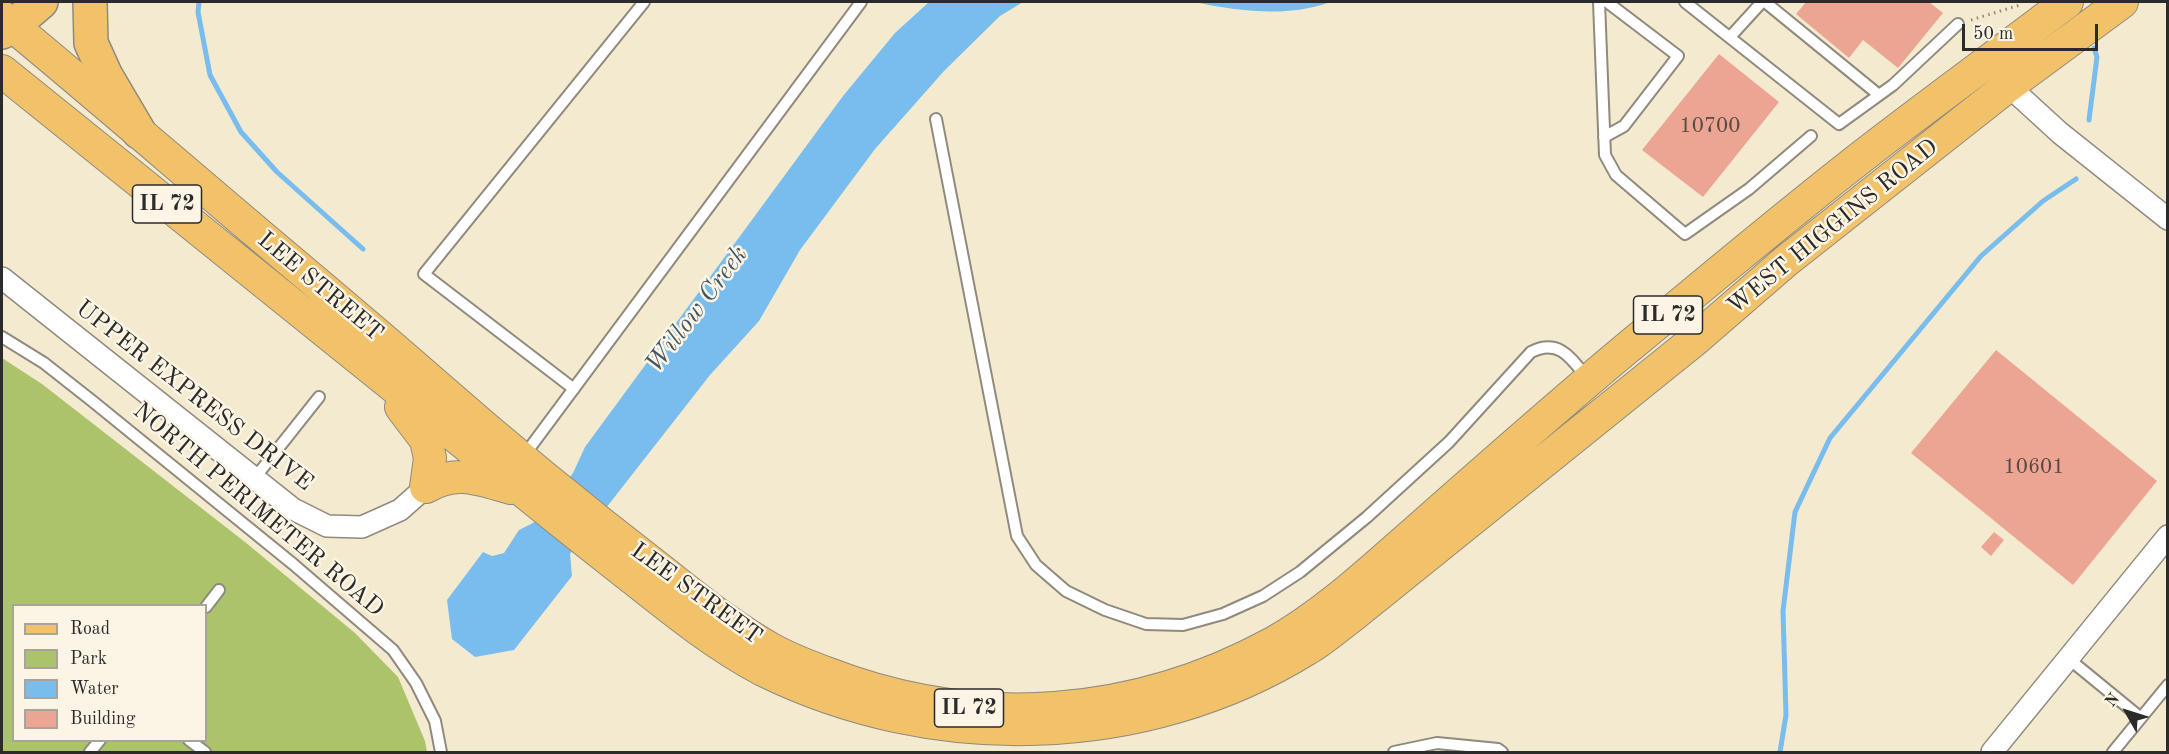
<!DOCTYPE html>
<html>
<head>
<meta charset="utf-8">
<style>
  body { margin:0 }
  #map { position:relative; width:2169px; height:754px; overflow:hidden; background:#f4ead0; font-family:"Old Standard TT",serif }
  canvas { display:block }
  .frame { position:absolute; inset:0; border:3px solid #2b2b2b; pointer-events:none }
  .legend { position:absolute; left:12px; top:604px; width:195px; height:138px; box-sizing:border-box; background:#fcf5e5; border:2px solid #a8a49b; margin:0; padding:8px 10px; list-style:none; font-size:18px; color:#2b2b2b }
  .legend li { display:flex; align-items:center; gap:12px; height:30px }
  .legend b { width:30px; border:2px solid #a8a49b }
  .north { position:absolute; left:2097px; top:682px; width:60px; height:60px; -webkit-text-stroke:4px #fcf5e5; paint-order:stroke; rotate:309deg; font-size:16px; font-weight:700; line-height:24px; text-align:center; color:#2b2b2b }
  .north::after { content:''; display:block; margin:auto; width:21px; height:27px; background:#2b2b2b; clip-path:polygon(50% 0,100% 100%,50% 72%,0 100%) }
  .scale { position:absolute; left:1962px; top:24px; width:136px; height:27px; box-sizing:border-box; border:3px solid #2b2b2b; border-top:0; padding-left:8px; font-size:18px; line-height:21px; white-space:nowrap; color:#2b2b2b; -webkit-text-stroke:4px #fcf5e5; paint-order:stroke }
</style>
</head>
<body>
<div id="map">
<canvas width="2169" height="754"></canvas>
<div class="frame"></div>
<ul class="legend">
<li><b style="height:8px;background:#f2c26a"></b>Road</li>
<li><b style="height:16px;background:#acc469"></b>Park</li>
<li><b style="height:16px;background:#79bcee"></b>Water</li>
<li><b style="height:16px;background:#eba592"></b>Building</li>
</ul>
<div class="north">N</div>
<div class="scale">50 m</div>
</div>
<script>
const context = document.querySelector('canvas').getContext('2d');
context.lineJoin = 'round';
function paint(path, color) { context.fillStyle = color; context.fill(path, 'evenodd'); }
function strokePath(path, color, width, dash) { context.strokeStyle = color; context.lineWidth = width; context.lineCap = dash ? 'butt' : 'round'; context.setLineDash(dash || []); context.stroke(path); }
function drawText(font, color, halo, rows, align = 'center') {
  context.font = font + ' "Old Standard TT",serif'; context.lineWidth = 5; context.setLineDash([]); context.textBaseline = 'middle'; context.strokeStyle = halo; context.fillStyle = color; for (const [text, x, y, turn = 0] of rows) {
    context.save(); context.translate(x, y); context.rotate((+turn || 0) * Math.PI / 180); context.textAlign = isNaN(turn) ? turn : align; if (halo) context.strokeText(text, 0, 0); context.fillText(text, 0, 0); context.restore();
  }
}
paint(new Path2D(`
  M2,358L42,384L245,542L355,633L398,677L425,741L427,752H2ZM14,606H206V740H14Z`), '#acc469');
paint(new Path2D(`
  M929,2H1023L1000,16L944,71L875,149L800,250L759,321L710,375L570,554L572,576L514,650L475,657L452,639L447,600L483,552L492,556L504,553L519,530L533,523L573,473L585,447L843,96L895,33Z
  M1194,2H1330C1287,18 1238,11 1194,2Z`), '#79bcee');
strokePath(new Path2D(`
  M199,2L198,12L210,75L241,132L277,172L363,249
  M2089,120L2097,57L2094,48
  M1780,752L1786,715L1783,611L1795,512L1830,438L1981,256L2043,201L2076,179`), '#79bcee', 5);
paint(new Path2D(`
  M1806,2H1929L1943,13L1898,68L1863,40L1849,58L1796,14Z
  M1719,54L1779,102L1703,197L1642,150Z
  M1996,350L2157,481L2073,585L1911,453Z
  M1994,532L2004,540L1991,556L1981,547Z`), '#eba592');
const lane = new Path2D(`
  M1599,2L1605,155L1616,175L1685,234L1749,189L1811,136
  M1685,2L1839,124L1893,85L1958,24
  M1765,2L1879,95
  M1730,37L1762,2
  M936,119L1017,536L1036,565L1066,591L1105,610L1146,624L1183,625L1223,614L1263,596L1300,572L1367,517L1449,442L1531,352C1559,338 1571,358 1587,378
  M1604,137L1624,126L1678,56L1607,2
  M2,337L44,363L91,400L293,564L393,650L416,683L435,721L441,752
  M574,389L424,274L644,2
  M523,457L861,2
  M254,479L319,397
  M206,607L219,590
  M2069,659L2141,718
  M189,740L205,752
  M90,752L100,740
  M1394,752L1437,743L1498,749L1502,752
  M2113,752L2168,685`);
const street = new Path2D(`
  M2001,79L2060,133L2168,219
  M2,278L293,509L327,526L362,527L400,510L426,487
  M1992,752L2168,536`);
const primary = new Path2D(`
  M2,17C87,87 171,160 255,231C314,281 373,330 430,380C504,445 579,507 657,567C694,596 730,626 771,649C789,659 810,667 829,674C977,731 1135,718 1273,643C1325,614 1369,572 1414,533C1484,471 1554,409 1626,349C1705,284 1783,218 1864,155C1931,103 2000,53 2067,2
  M2,71C147,188 293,305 439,423C501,473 563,524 626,573C670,608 714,644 763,670C933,754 1144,750 1307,649C1323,640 1337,627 1352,616L1697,338L1786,261L2008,86L2122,2
  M401,407L426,440L430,458L426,487
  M426,487C457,469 478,479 511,488`);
const highway = new Path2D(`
  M90,2L91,43L106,76L139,132
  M2,32L13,26L41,2`);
strokePath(lane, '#908a7e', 14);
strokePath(street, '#908a7e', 24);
strokePath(primary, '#908a7e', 34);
strokePath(highway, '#908a7e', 36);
strokePath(new Path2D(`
  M1971,20L2020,5`), '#908a7e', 3, [1.5, 4.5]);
strokePath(lane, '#fff', 10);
strokePath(street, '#fff', 21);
strokePath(primary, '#f2c26a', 32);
strokePath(highway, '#f2c26a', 33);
drawText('21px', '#5b4a45', null, [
  ["10700",1710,126],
  ["10601",2034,467]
]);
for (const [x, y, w] of [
  [167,204,69],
  [1668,315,69],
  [969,708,69]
]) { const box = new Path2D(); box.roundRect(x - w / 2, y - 19, w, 38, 4.5); context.fillStyle = '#fcf5e5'; context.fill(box); strokePath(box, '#2b2b2b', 1.5); }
drawText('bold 22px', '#2b2b2b', null, [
  ["IL 72",167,204],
  ["IL 72",1668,315],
  ["IL 72",969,708]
]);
drawText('24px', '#2b2b2b', '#fcf5e5', [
  ["WEST HIGGINS ROAD",1833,227,-39],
  ["LEE STREET",320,287,40],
  ["UPPER EXPRESS DRIVE",194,396,38],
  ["NORTH PERIMETER ROAD",258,510,40],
  ["LEE STREET",696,594,36]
]);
drawText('italic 26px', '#425666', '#fcf5e5', [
  ["Willow Creek",697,310,-53]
]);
</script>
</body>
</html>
